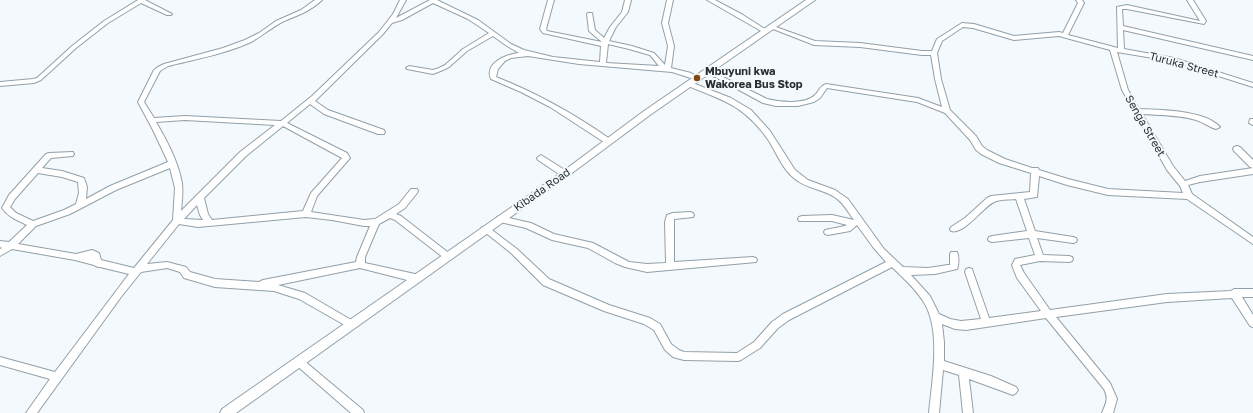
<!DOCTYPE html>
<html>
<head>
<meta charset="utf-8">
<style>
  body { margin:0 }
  canvas { display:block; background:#f3f9fd }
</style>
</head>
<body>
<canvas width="1253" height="413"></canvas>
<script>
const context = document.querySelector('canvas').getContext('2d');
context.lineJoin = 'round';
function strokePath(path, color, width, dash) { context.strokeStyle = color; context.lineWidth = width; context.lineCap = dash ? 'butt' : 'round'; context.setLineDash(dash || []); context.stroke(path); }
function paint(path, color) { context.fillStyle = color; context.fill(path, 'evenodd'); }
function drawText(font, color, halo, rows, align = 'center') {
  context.font = font + ' "Golos Text",sans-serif'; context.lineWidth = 4; context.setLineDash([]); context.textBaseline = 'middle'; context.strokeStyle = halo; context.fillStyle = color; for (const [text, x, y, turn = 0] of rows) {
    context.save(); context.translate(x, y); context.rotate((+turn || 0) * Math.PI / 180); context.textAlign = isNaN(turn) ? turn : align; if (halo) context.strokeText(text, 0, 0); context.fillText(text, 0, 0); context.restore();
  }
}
const minor = new Path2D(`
  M138,0H145L172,14L171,15H167L141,3L108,23L76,48L41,80L34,83L0,86V82L33,79L37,78L72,46L104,21Z
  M315,0H322C311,11 296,16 282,22C271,28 262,36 251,42C225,54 196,59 168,66L160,71L144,102L154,118L185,116L281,121L312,96L379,32L393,14L400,0H406L396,18L430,0H437L478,20L511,44L524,50L553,57L600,62L601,46L543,33L540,29L548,0H554L546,29L547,31L602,42L589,31L587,14L588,13H592L595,30L604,38L610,27L622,12L625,0H631L628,12L616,27L609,41L632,46L654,53L665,65L668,46L662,23L667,0H673L668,23L674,46L671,68L691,73L700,78L697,80L672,72L579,64L528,56L511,58L505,61L498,69L496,77C537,93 574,114 610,139L611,141L610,143L607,144L550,107L521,92L491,79C484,63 507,54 519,53L507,46L493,36L467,51L449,67L443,70L433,74L407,69L406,68L409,66L433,70L439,68L445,65L463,49L489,33L468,19L433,3L402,20L392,23L383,34L315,101L328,110L384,130L385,132L384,134H378L324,114L310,104L287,123L347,153L350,158L317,196L311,212L364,220L375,219L399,204L411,189H417L418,191L417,193L405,208L396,214L401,216L450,254L451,256L450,258H444L395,220L390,218L379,224L365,257V263L415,274L418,275L419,278L418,281L415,282L360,268L278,285L305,293L353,321L355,324L353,327L350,328L299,299L274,291L215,287L184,278L180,272L167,268L141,272L121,297L37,413H26L50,379L0,365V357L55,372L129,274L100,267H98L94,265L75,260L12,249L0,256V249L2,248L0,247V241L9,242L27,225C17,220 8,217 2,208L9,195L46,154L49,153L73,152L74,154L73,156L51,158L42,168L62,171L84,178L87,187L86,199L110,186L168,162L153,130L138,102L154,70L158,67L164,64L223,48L245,40L259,33L276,21L301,10ZM608,44L629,49L650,55L659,66L606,63ZM185,120L275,125L240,152L181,211C182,202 183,192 182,183C178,161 167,141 156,122ZM283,126L342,158L311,193L303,211L212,220L208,214L204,198L246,156ZM170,168L175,188L173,220L134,268L101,260L99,253L92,250L76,254L18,244L36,226L70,214L116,190ZM38,173L62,177L78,182L79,193L76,204L64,210L33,221L16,213L10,207L15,199ZM197,205L200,215L203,220L184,219ZM306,217L332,220L364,226H370L357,257L356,262L263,280L259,282L215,279L190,272L186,267L167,262L147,264L179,224L198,227Z
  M707,0H715L743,15L768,31L767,32H763Z
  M1076,0H1082L1084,3L1068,35L1118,48L1117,7L1127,5L1200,21L1187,0H1193L1206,21L1204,24L1127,9H1122L1123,26L1253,56V60L1123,30L1124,49L1174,58L1253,83V87L1171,61L1117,52L1128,90L1139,109C1161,110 1205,110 1220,127L1216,129C1209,127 1203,122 1196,120C1179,115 1160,115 1142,114L1173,166L1185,181L1200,176L1253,168V174L1200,182L1188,185L1192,194L1253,237V244L1187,199L1108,195L1067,185L1039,176L1037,197L1024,199L1035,231L1073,237L1076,238L1077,240L1076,242L1073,243L1037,238L1043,255L1069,256L1072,257L1073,259L1072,261L1069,262L1040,261L1020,265L1024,273L1050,310L1167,294L1231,291L1234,289H1253V297H1242L1253,315V327L1250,326L1232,298L1167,302L1056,317L1110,383L1117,399L1113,413H1102C1106,403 1109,399 1104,389L1046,318L966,330L955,329L942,324L944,342V361L991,376L1016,387L1018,390L1016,393L1013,395L969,379L973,413H963L959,375L943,370L939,413H929C932,381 942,329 923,301C915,288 903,278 892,267L789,320L778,328L760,348L741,360L738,361L684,360L673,357L665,350L654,330L644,324L604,311L543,285L511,253L481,229L482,227H488L517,249L549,279L609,305L650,318L660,324L671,344L679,350L684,352L737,353L754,342L772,322L783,314L886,262L873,247L857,225L850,231L828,235L825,234L824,232L825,230L845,226L847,225L832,221H799L798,219L799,217L802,216L832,215L854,220C848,212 844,204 836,198C824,189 807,189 795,179C783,170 777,154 769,141C745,106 725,101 688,86L687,84L690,82L731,98L751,110L770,131L795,170L808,180L835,190L848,199L884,249L903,267L928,268L948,265H950V254L951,252H957C959,256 959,265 957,269L935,274L911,275L930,296L939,314L950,319L961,321L981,319L965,272L966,269L969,268L972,269L973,272L989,318L1041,311L1017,278L1012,265L1015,259L1035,255L1029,238L992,242L989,241L988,239L989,237L992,236L1027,231L1016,199C1009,200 1000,199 994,202C983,207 964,235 951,231L950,229L951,227L965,218L987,198L991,196L1030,192L1031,173L999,163L981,154L976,150L970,140L945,113L917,102L827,88L820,98L814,102L798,106H776L763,103L704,71L707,69L767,99C779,102 805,105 815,95C819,91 820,86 826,84L918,98L942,107L935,79L931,55H922L860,47L814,45L768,27L769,26H773L815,41L860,43L922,51H932L937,39L962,23L974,24L1014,36L1059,32L1063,33L1078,3ZM963,27L973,28L1014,40L1059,36L1110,50L1122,90L1167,170L1180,186L1183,193L1108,189L1068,179L1039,170L1038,168H1032L1005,159L987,150L982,146L976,136L950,110L941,79L937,53L942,41Z
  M1250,119H1253V125L1249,123Z
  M1237,146L1240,147L1253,160V168L1250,167L1234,151L1233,149L1234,147Z
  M541,155L568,172L569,174L568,176H562L538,160L537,158Z
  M690,212L693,213L694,215L693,217L674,219V262L753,257L756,258L757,260L756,262L647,272L625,267L615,263L588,248L552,240L526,228L500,222L497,221L496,219L497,217L500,216L531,223L554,234L593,243L629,262L647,264L666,263L665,222L667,215L673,213Z
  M299,358L302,359L363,410L364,413H351L296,365L294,362L296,359Z`);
const major = new Path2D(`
  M806,0H815L650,115L568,176L236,413H220L222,409L562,172L644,111Z`);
strokePath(minor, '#92a0a9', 2);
strokePath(major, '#92a0a9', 2);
paint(minor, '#fff');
paint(major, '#fff');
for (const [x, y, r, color] of [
  [697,78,4,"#85450c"]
]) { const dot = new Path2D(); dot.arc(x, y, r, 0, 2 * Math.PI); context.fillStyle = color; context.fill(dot); strokePath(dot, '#f3f9fd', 1.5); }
drawText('11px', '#292f32', '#f3f9fd', [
  ["Turuka Street",1184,65,15],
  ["Senga Street",1145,126,60],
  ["Kibada Road",542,190,-35]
]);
drawText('bold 11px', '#292f32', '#f3f9fd', [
  ["Mbuyuni kwa",705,72],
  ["Wakorea Bus Stop",705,85]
], 'left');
</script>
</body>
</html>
